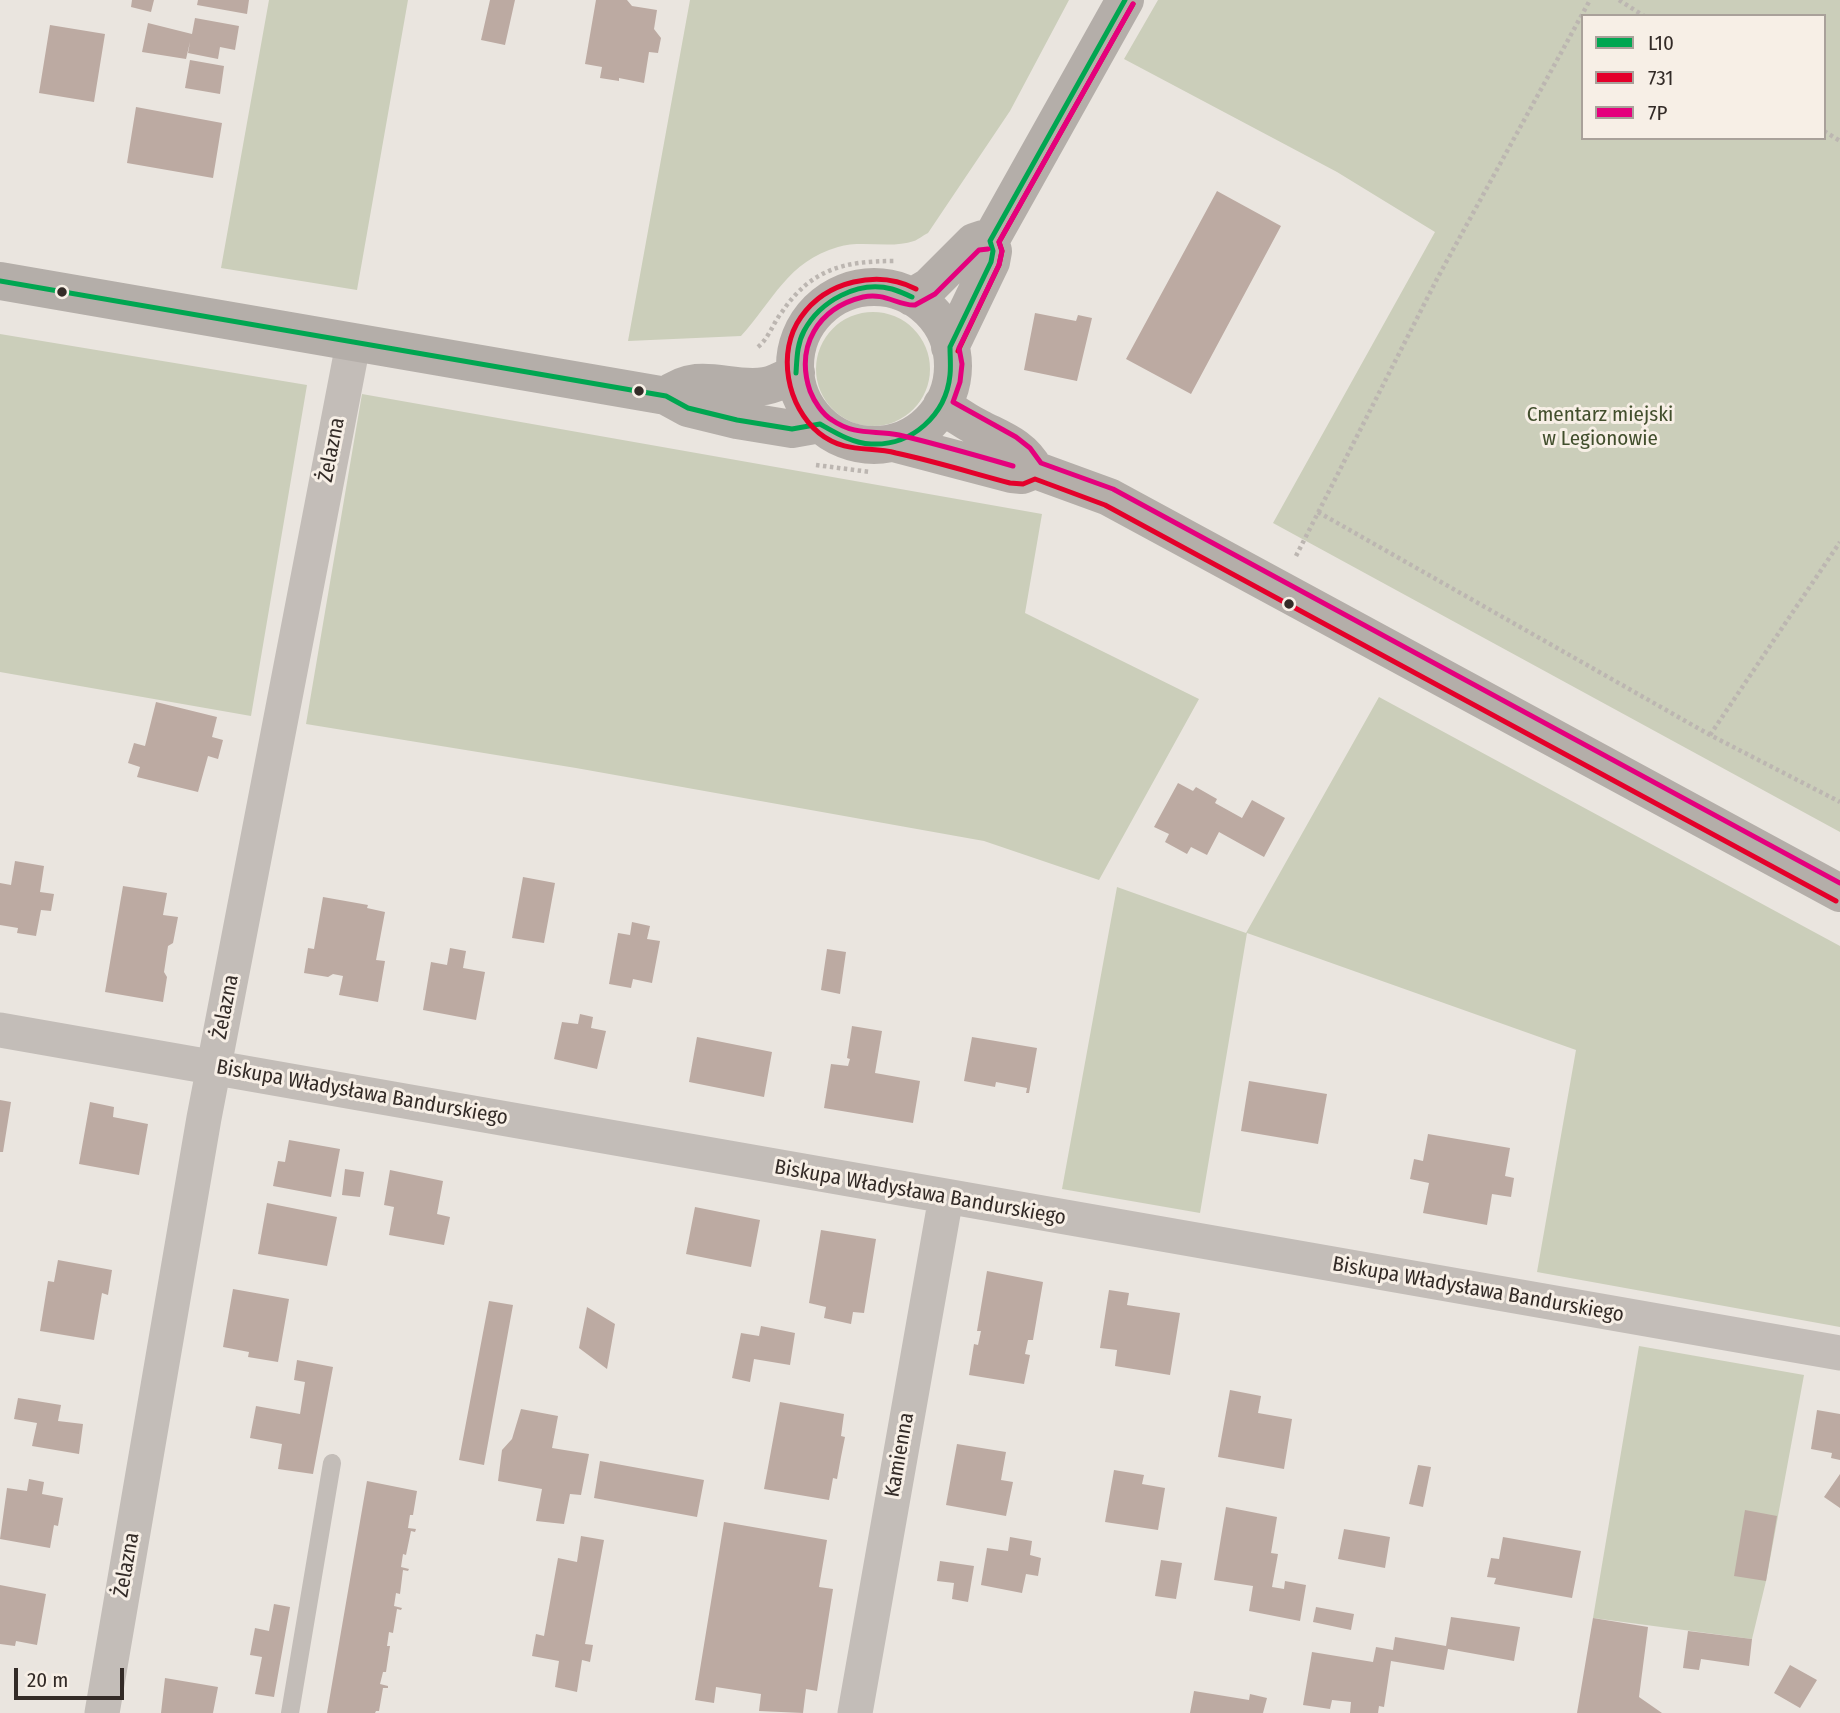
<!DOCTYPE html>
<html>
<head>
<meta charset="utf-8">
<style>
  body { margin:0 }
  #map { position:relative; width:1840px; height:1713px; overflow:hidden; background:#eae5df; font-family:"Fira Sans Condensed",sans-serif }
  canvas { display:block }
  .legend { position:absolute; left:1581px; top:14px; width:245px; height:126px; box-sizing:border-box; background:#f7efe6; border:2px solid #a9a19a; margin:0; padding:9px 12px; list-style:none; font-size:21px; color:#332b27 }
  .legend li { display:flex; align-items:center; gap:14px; height:35px }
  .legend b { width:35px; border:2px solid #a9a19a }
  .scale { position:absolute; left:14px; top:1668px; width:110px; height:32px; box-sizing:border-box; border:4px solid #332b27; border-top:0; padding-left:9px; font-size:21px; line-height:24px; white-space:nowrap; color:#332b27; -webkit-text-stroke:5px #f7efe6; paint-order:stroke }
</style>
</head>
<body>
<div id="map">
<canvas width="1840" height="1713"></canvas>
<ul class="legend">
<li><b style="height:9px;background:#00a651"></b>L10</li>
<li><b style="height:9px;background:#e4002b"></b>731</li>
<li><b style="height:9px;background:#e5007d"></b>7P</li>
</ul>
<div class="scale">20 m</div>
</div>
<script>
const context = document.querySelector('canvas').getContext('2d');
context.lineJoin = 'round';
function paint(path, color) { context.fillStyle = color; context.fill(path, 'evenodd'); }
function strokePath(path, color, width, dash) { context.strokeStyle = color; context.lineWidth = width; context.lineCap = dash ? 'butt' : 'round'; context.setLineDash(dash || []); context.stroke(path); }
function drawText(font, color, halo, rows, align = 'center') {
  context.font = font + ' "Fira Sans Condensed",sans-serif'; context.lineWidth = 6; context.setLineDash([]); context.textBaseline = 'middle'; context.strokeStyle = halo; context.fillStyle = color; for (const [text, x, y, turn = 0] of rows) {
    context.save(); context.translate(x, y); context.rotate((+turn || 0) * Math.PI / 180); context.textAlign = isNaN(turn) ? turn : align; if (halo) context.strokeText(text, 0, 0); context.fillText(text, 0, 0); context.restore();
  }
}
paint(new Path2D(`
  M269,0H408L357,290L221,268Z
  M690,0H1069L1010,111L928,233C923,235 918,240 914,241C892,249 861,240 838,247C788,261 773,301 741,336L628,341Z
  M1158,0H1840V832L1273,523L1435,232L1337,172L1124,59ZM1583,16H1824V138H1583Z
  M816 369a57 57 0 1 1 114 0a57 57 0 1 1-114 0Z
  M0,334L307,385L251,716L0,672Z
  M362,394L1042,514L1025,613L1199,699L1099,880L984,841L576,768L306,724Z
  M1379,697L1840,946V1327L1537,1272L1576,1050L1247,933L1200,1213L1062,1189L1117,887L1246,933Z
  M1639,1346L1804,1375L1766,1581L1752,1639L1593,1618Z`), '#cbceba');
paint(new Path2D(`
  M132,0H154L151,12L131,7Z
  M198,0H249L247,14L197,5Z
  M490,0H515L505,45L481,40Z
  M596,0H627L632,6L657,10L654,29L661,38L658,53L649,52L644,83L619,78V81L600,78L602,67L585,64Z
  M195,18L239,26L235,50L220,47L218,59L188,53L190,42L186,59L142,52L148,23L192,34Z
  M50,25L105,34L94,102L39,93Z
  M190,60L224,66L220,94L185,88Z
  M136,107L222,123L213,178L127,163Z
  M1217,191L1281,226L1191,394L1126,359Z
  M1035,313L1076,321L1078,315L1092,318L1077,381L1024,370Z
  M156,702L217,717L212,737L223,740L218,759L208,756L198,792L137,777L140,767L128,763L134,743L145,746Z
  M1178,783L1193,791L1196,787L1217,799L1215,803L1242,818L1252,800L1285,818L1264,857L1219,832L1207,855L1191,847L1187,854L1165,842L1169,834L1154,827Z
  M15,861L44,866L40,892L54,894L51,911L41,910L36,936L17,933L18,928L0,925V883L11,885Z
  M523,877L555,883L544,943L512,938Z
  M123,886L167,893L163,915L178,917L173,943L168,946L164,972L167,977L163,1002L105,992Z
  M323,897L368,905L367,908L385,912L376,960L385,961L378,1002L339,995L343,976L333,974L328,977L304,973L308,948L314,949Z
  M632,922L650,926L647,939L660,941L652,983L633,979L631,988L609,984L618,933L630,935Z
  M450,948L466,951L463,968L485,972L476,1020L423,1010L431,962L447,965Z
  M827,949L846,952L840,994L821,990Z
  M580,1014L593,1017L591,1028L606,1031L597,1069L554,1059L562,1022L578,1024Z
  M852,1026L882,1031L875,1073L920,1081L913,1123L824,1108L831,1064L848,1066L850,1059L847,1058Z
  M697,1037L772,1052L764,1097L689,1082Z
  M972,1037L1037,1048L1029,1093H1026L1027,1088L996,1082L995,1087L964,1081Z
  M1249,1081L1327,1094L1318,1144L1241,1131Z
  M0,1100L11,1102L3,1152H0Z
  M90,1102L114,1107L113,1117L148,1124L139,1175L79,1164Z
  M1428,1134L1510,1148L1505,1176L1514,1178L1511,1197L1492,1194L1487,1225L1423,1213L1429,1183L1410,1179L1414,1159L1423,1161Z
  M289,1140L340,1149L331,1197L273,1186L278,1161L285,1162Z
  M345,1169L364,1172L360,1197L342,1195Z
  M390,1170L443,1181L437,1214L450,1217L444,1245L389,1235L394,1207L384,1205Z
  M267,1203L337,1217L327,1266L258,1254Z
  M695,1207L760,1220L751,1267L686,1254Z
  M821,1230L876,1239L864,1313L853,1312L851,1324L824,1318L826,1307L809,1303Z
  M58,1260L112,1270L108,1295L102,1293L94,1340L40,1331L48,1281L54,1282Z
  M987,1271L1043,1282L1033,1340H1028L1025,1354L1030,1355L1024,1384L969,1375L974,1344L978,1345L981,1331H977Z
  M233,1289L289,1299L278,1362L248,1357L249,1352L223,1347Z
  M1109,1290L1129,1293L1127,1305L1180,1313L1170,1375L1115,1366L1117,1350L1100,1348Z
  M489,1301L513,1305L484,1465L459,1460Z
  M587,1307L615,1324L607,1369L579,1348Z
  M761,1326L795,1333L790,1365L754,1359L750,1382L732,1378L741,1333L759,1336Z
  M297,1360L333,1367L313,1474L278,1469L282,1444L250,1438L256,1406L300,1414L305,1382L294,1380Z
  M1230,1390L1261,1396L1258,1413L1292,1419L1284,1469L1218,1457Z
  M18,1398L61,1405L58,1421L83,1424L79,1454L32,1446L37,1423L14,1419Z
  M780,1402L844,1414L841,1436L845,1437L841,1457L837,1479L833,1478L829,1500L764,1489Z
  M521,1409L558,1416L552,1448L589,1454L581,1495L570,1494L564,1524L536,1521L542,1489L498,1481L502,1450L512,1439Z
  M1817,1410L1840,1414V1460L1831,1458L1832,1453L1811,1449Z
  M957,1444L1006,1452L1001,1480L1013,1482L1006,1516L946,1505Z
  M600,1461L704,1480L697,1517L594,1498Z
  M1418,1465L1431,1467L1423,1507L1409,1504Z
  M1114,1470L1144,1475L1142,1484L1165,1488L1158,1530L1105,1522Z
  M1840,1474V1508L1824,1497Z
  M29,1479L44,1482L42,1494L63,1498L58,1526L54,1525L50,1548L0,1539L7,1488L27,1491Z
  M367,1481L417,1491L413,1515H410L408,1528L416,1529L415,1532L411,1531L406,1555L403,1554L401,1567L409,1569L408,1571L403,1570L400,1594L396,1593L394,1606L402,1608L401,1610L397,1609L393,1633L389,1632L387,1646H390L386,1672H383L380,1684L388,1686V1688H383L379,1711H376L375,1713H327Z
  M1226,1507L1277,1517L1271,1553L1278,1554L1272,1587L1284,1589L1285,1581L1306,1585L1300,1621L1249,1611L1253,1586L1214,1580Z
  M1745,1510L1777,1516L1766,1581L1734,1576Z
  M724,1522L827,1540L819,1587L833,1589L817,1691L806,1689L803,1713L759,1711L761,1694L716,1687L714,1703L695,1700Z
  M1344,1529L1390,1537L1385,1568L1338,1559Z
  M581,1536L604,1540L585,1644L593,1645L590,1662L582,1660L577,1692L555,1687L559,1661L532,1656L536,1634L544,1636L558,1558L577,1562Z
  M1010,1537L1032,1541L1030,1555L1041,1558L1038,1576L1026,1574L1022,1593L981,1585L987,1548L1008,1551Z
  M1503,1537L1581,1551L1572,1598L1494,1584L1496,1578L1487,1577L1491,1558L1499,1559Z
  M1161,1560L1182,1563L1176,1599L1155,1596Z
  M940,1561L974,1566L968,1602L952,1599L954,1583L937,1581Z
  M0,1585L46,1594L37,1645L16,1641L15,1646L0,1644Z
  M274,1604L290,1607L274,1697L255,1694L262,1657L250,1655L255,1628L269,1631Z
  M1316,1607L1354,1614L1351,1630L1313,1622Z
  M1451,1617L1520,1627L1514,1661L1448,1649L1444,1670L1391,1661L1384,1707L1379,1706L1378,1713H1350L1351,1702L1332,1700L1330,1709L1303,1705L1312,1652L1373,1662L1376,1647L1393,1650L1395,1637L1446,1646Z
  M1593,1618L1648,1627L1639,1697L1662,1713H1577Z
  M1688,1631L1752,1639L1749,1666L1701,1659L1699,1670L1683,1668Z
  M1790,1665L1817,1680L1800,1708L1774,1693Z
  M165,1678L218,1687L213,1713H161Z
  M1194,1691L1249,1700L1250,1694L1267,1698L1263,1713H1190Z`), '#bcaaa2');
strokePath(new Path2D(`
  M1619,0L1644,16
  M1824,131L1840,141
  M758,347C769,338 773,323 782,312C811,269 844,261 894,261
  M816,465L870,472
  M1318,512L1710,735L1840,802
  M1296,556L1438,277L1590,0
  M1710,735L1840,542`), '#bcb6b1', 4.5, [3.5, 3.5]);
strokePath(new Path2D(`
  M290,1713L332,1463`), '#c3bdb8', 18);
strokePath(new Path2D(`
  M0,1030L1840,1353
  M102,1713L204,1118L353,344
  M855,1713L946,1197`), '#c3bdb8', 35);
strokePath(new Path2D(`
  M0,281L666,396L688,408L737,420L792,429L820,424
  M795 366a79 79 0 1 1 158 0a79 79 0 1 1-158 0Z
  M912,297L929,287L974,242L983,239L990,241
  M950,347L991,262L993,251L990,241L1125,0
  M666,396C700,369 728,392 765,386C776,384 786,378 796,373
  M942,405C954,413 966,422 979,428C1002,440 1022,446 1035,470
  M894,443L1012,474L1022,475L1035,470L1109,497L1840,893`), '#b4aea9', 38);
strokePath(new Path2D(`
  M0,281L666,396L688,408L737,420L792,429L820,424
  M950,347L991,262L993,251L990,241L1125,0
  M796,373C797,358 797,344 804,331C820,301 858,280 892,289C899,291 905,294 912,297
  M820,424C836,433 852,443 871,444C912,446 946,415 950,375C951,366 950,356 950,347`), '#00a651', 5);
strokePath(new Path2D(`
  M916,289C878,269 826,281 801,317C776,352 787,407 819,433C845,454 869,446 896,453C934,461 972,473 1010,483L1023,484L1035,479L1105,505L1836,901
  M958,351L999,265L1002,251L999,242L1133,4`), '#e4002b', 5);
strokePath(new Path2D(`
  M1133,4L999,242L1002,251L999,265L959,348L962,364L960,382L953,402L1016,437L1030,448L1041,463L1113,489L1840,883
  M988,249L979,250L935,294L915,305C898,306 885,292 863,297C818,308 795,346 810,391C814,401 822,414 832,420C855,436 874,430 899,435C937,444 975,455 1013,466`), '#e5007d', 5);
for (const [x, y, r, color] of [
  [62,292,6,"#332b27"],
  [639,391,6,"#332b27"],
  [1289,604,6,"#332b27"]
]) { const dot = new Path2D(); dot.arc(x, y, r, 0, 2 * Math.PI); context.fillStyle = color; context.fill(dot); strokePath(dot, '#f7efe6', 2.5); }
drawText('21px', '#424f2d', '#f7efe6', [
  ["Cmentarz miejski",1600,415],
  ["w Legionowie",1600,439]
]);
drawText('21px', '#332b27', '#f7efe6', [
  ["Żelazna",332,450,-79],
  ["Żelazna",226,1007,-79],
  ["Biskupa Władysława Bandurskiego",362,1093,10],
  ["Biskupa Władysława Bandurskiego",920,1193,10],
  ["Biskupa Władysława Bandurskiego",1478,1290,10],
  ["Kamienna",900,1455,-80],
  ["Żelazna",127,1565,-80]
]);
</script>
</body>
</html>
